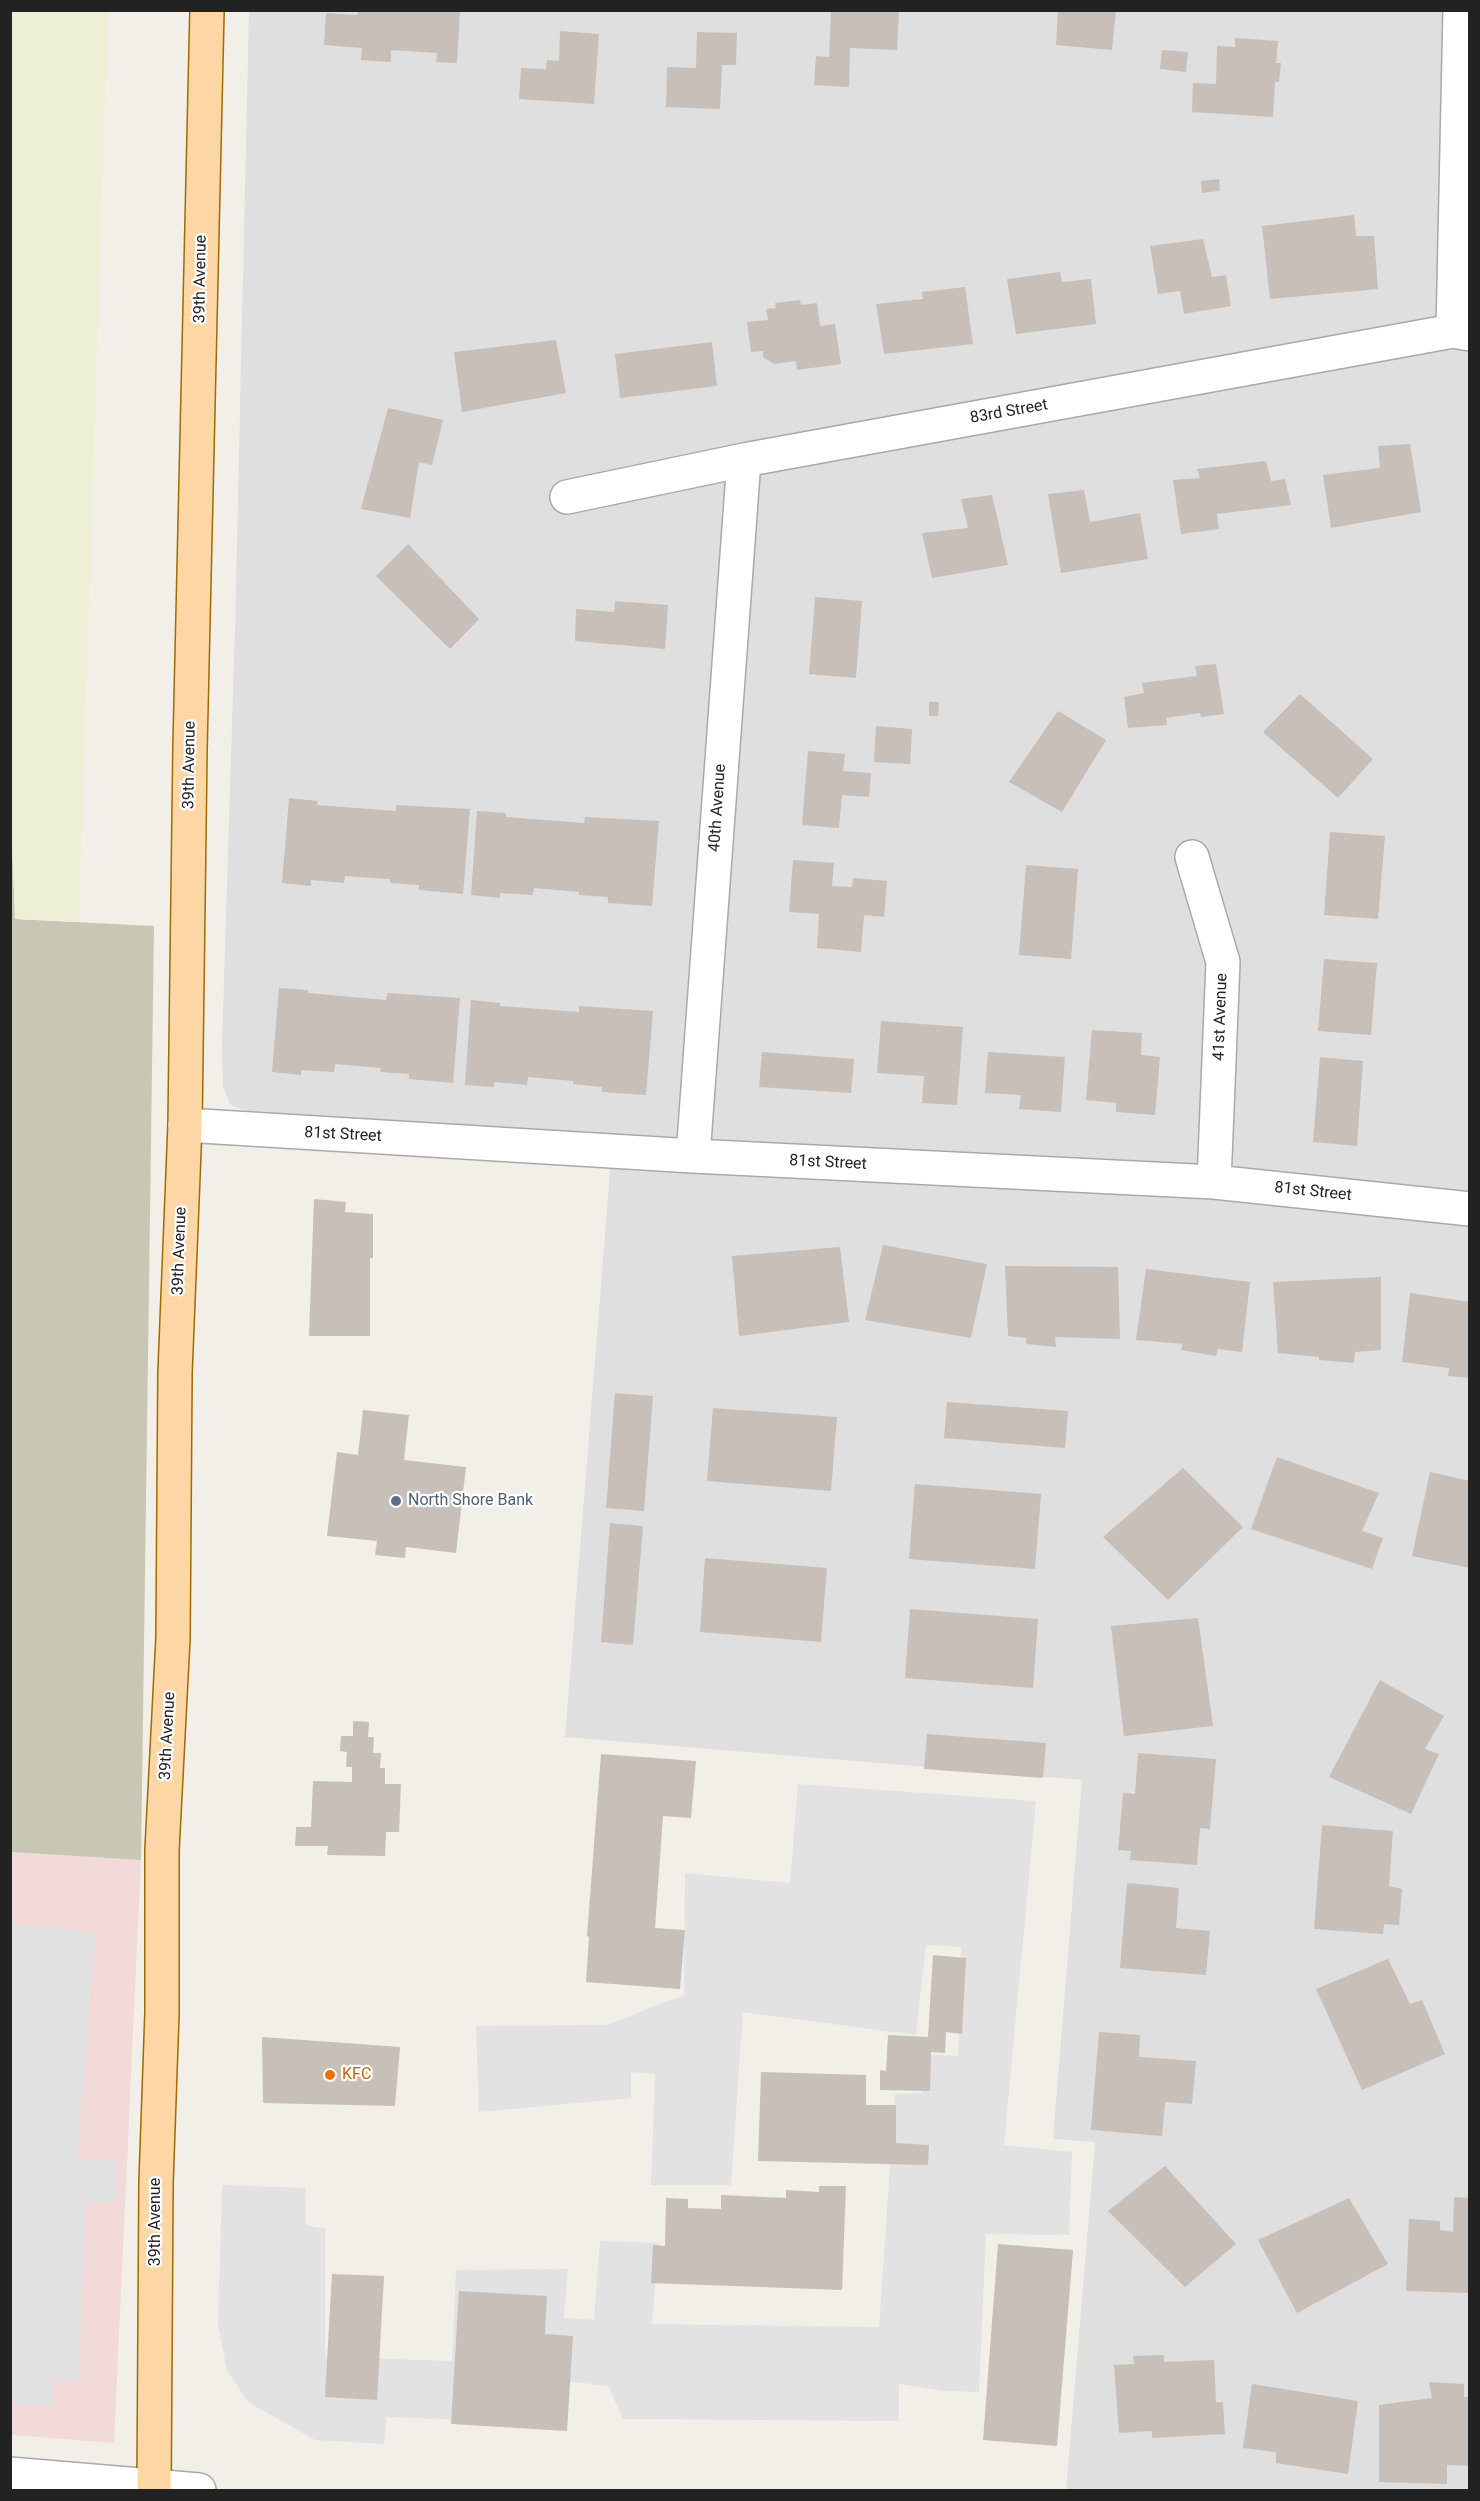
<!DOCTYPE html>
<html>
<head>
<meta charset="utf-8">
<style>
  body { margin:0 }
  #map { position:relative; width:1480px; height:2501px; overflow:hidden; background:#f2efe9; font-family:Roboto,sans-serif }
  canvas { display:block }
  .frame { position:absolute; inset:0; border:12px solid #222; pointer-events:none }
</style>
</head>
<body>
<div id="map">
<canvas width="1480" height="2501"></canvas>
<div class="frame"></div>
</div>
<script>
const context = document.querySelector('canvas').getContext('2d');
context.lineJoin = 'round';
function paint(path, color) { context.fillStyle = color; context.fill(path, 'evenodd'); }
function strokePath(path, color, width, dash) { context.strokeStyle = color; context.lineWidth = width; context.lineCap = dash ? 'butt' : 'round'; context.setLineDash(dash || []); context.stroke(path); }
function drawText(font, color, halo, rows, align = 'center') {
  context.font = font + ' Roboto,sans-serif'; context.lineWidth = 4.5; context.setLineDash([]); context.textBaseline = 'middle'; context.strokeStyle = halo; context.fillStyle = color; for (const [text, x, y, turn = 0] of rows) {
    context.save(); context.translate(x, y); context.rotate((+turn || 0) * Math.PI / 180); context.textAlign = isNaN(turn) ? turn : align; if (halo) context.strokeText(text, 0, 0); context.fillText(text, 0, 0); context.restore();
  }
}
paint(new Path2D(`
  M249,11H1469V2490H1066L1095,2142L1053,2139L1082,1780L565,1737L613,1134L246,1111L230,1104L223,1087L222,1045L235,629Z`), '#e0dfdf');
paint(new Path2D(`
  M10,1852L141,1860L114,2443L11,2435Z`), '#f2dad9');
paint(new Path2D(`
  M10,789L15,919L154,926L141,1860L11,1852Z`), '#c7c7b4');
paint(new Path2D(`
  M10,11H108L79,922L15,919L10,789Z`), '#eef0d5');
paint(new Path2D(`
  M798,1784L1036,1801L1004,2145L1072,2152L1069,2235L986,2234L979,2392L945,2391L899,2384V2421L623,2419L608,2386L566,2381L562,2424L387,2417L384,2444L315,2440L248,2402L227,2370L218,2326L222,2185L305,2188L306,2225L325,2229V2357L452,2361L456,2270L568,2269L564,2318L594,2320L600,2241L659,2243L652,2324L879,2327L895,2094L922,2093L921,2054L958,2056L961,1947L926,1945L916,2035L743,2012L731,2185H651L655,2074L631,2072V2098L479,2112L476,2026L606,2025L684,1995L685,1873L790,1883Z
  M11,1924L95,1933L77,2159L117,2161L116,2202L85,2204L79,2382L54,2380L51,2406L11,2403Z`), '#e2e2e2');
paint(new Path2D(`
  M358,10H460L457,63L436,62L437,53L391,50V62L361,60L362,48L324,45L326,13L357,15Z
  M831,10H899L897,50L850,48L849,87L814,85L816,56L829,57Z
  M1058,10H1116L1112,50L1056,45Z
  M560,31L599,34L594,104L519,99L521,68L546,69L547,60L559,61Z
  M697,32L737,33L736,65H722L720,109L666,107L667,67L696,68Z
  M1235,38L1278,41L1276,63H1281L1279,82H1275L1273,117L1192,112L1193,83L1216,84L1217,46L1235,47Z
  M1162,50L1188,52L1186,72L1160,69Z
  M1219,179L1220,191L1202,193L1201,181Z
  M1354,215L1356,236H1374L1378,289L1270,299L1262,226Z
  M1203,239L1212,277L1226,275L1231,306L1184,314L1180,291L1158,294L1150,246Z
  M1060,272L1062,282L1091,279L1096,324L1016,334L1007,279Z
  M965,287L973,344L884,354L876,304L923,299L922,292Z
  M800,300L801,305L817,303L820,326L835,324L841,364L797,370L796,361L774,364L763,357V351L751,352L747,322L768,320L766,309L776,308L775,303Z
  M556,340L566,393L462,412L454,352Z
  M712,342L717,386L620,398L615,354Z
  M388,408L443,420L432,465L419,462L410,518L361,509Z
  M1410,444L1421,512L1331,528L1323,475L1380,468L1378,446Z
  M1266,461L1271,481L1285,479L1291,505L1217,514L1219,529L1181,534L1173,480L1200,478L1197,469Z
  M1084,490L1090,522L1140,513L1148,559L1061,573L1048,494Z
  M992,495L1008,565L932,578L922,533L968,528L961,499Z
  M408,544L479,619L450,649L376,576Z
  M815,597L862,601L856,678L809,674Z
  M615,601L668,605L665,649L575,641L576,609L614,612Z
  M1216,664L1224,714L1201,717L1200,713L1166,718L1167,725L1128,728L1124,697L1144,693L1142,683L1197,676L1195,666Z
  M1300,694L1373,759L1338,798L1263,732Z
  M929,702H939L938,716H929Z
  M1058,711L1106,740L1062,812L1009,782Z
  M876,726L912,729L910,764L874,762Z
  M808,751L845,754L843,771L871,773L869,797L842,795L839,828L802,825Z
  M289,798L318,801L317,805L396,811V805L470,809L463,894L419,890V885L390,883V879L345,876L344,883L311,880V886L282,883Z
  M477,811L506,813V817L584,823L585,817L659,821L652,906L608,903V897L579,895V892L534,888L533,895L500,893V898L471,895Z
  M1330,832L1385,836L1378,919L1324,915Z
  M793,860L834,863L832,886L852,887L853,878L887,881L884,917L864,915L861,952L817,948L819,914L789,912Z
  M1026,865L1078,869L1071,959L1019,955Z
  M1324,959L1377,963L1371,1035L1318,1031Z
  M279,988L308,990V993L386,1000L387,993L460,998L453,1083L409,1079V1074L380,1072L381,1068L335,1064L334,1072L301,1070V1075L272,1072Z
  M471,1000L500,1003V1006L579,1012V1006L653,1011L646,1095L602,1092V1087L573,1084V1081L528,1077L527,1085L494,1082V1087L465,1085Z
  M881,1021L963,1027L957,1105L922,1103L924,1076L877,1073Z
  M1092,1030L1142,1033L1141,1055L1160,1057L1155,1115L1116,1112V1103L1086,1100Z
  M762,1052L854,1059L851,1093L759,1087Z
  M988,1052L1065,1057L1061,1112L1019,1109L1021,1095L985,1093Z
  M1320,1057L1363,1061L1357,1146L1313,1142Z
  M314,1199L346,1202L345,1212L373,1214V1258H370V1336H309Z
  M883,1245L987,1264L971,1338L865,1320Z
  M840,1247L849,1322L739,1336L732,1256Z
  M1005,1266L1118,1267L1120,1339L1055,1337L1056,1347L1026,1344V1338L1008,1336Z
  M1146,1269L1250,1282L1242,1352L1218,1349L1216,1356L1181,1350L1183,1344L1136,1340Z
  M1381,1277V1350L1355,1352L1354,1363L1319,1360V1357L1278,1353L1273,1282Z
  M1410,1293L1470,1302V1378L1448,1376L1449,1368L1402,1362Z
  M615,1393L653,1396L644,1511L606,1508Z
  M947,1402L1068,1411L1065,1448L944,1438Z
  M713,1408L837,1417L831,1491L707,1481Z
  M363,1410L409,1415L404,1460L466,1467L456,1553L406,1547L405,1558L375,1555L377,1541L327,1536L337,1452L358,1455Z
  M1277,1457L1379,1493L1362,1531L1383,1538L1372,1569L1251,1529Z
  M1183,1468L1243,1527L1168,1600L1103,1537Z
  M1430,1472L1470,1481V1568L1412,1556Z
  M915,1484L1041,1494L1035,1569L909,1559Z
  M610,1523L643,1526L633,1645L601,1642Z
  M705,1558L827,1568L821,1642L700,1632Z
  M910,1609L1038,1619L1033,1688L905,1678Z
  M1198,1618L1213,1726L1124,1736L1111,1626Z
  M1380,1680L1444,1716L1425,1749L1439,1754L1411,1814L1329,1777Z
  M353,1721L369,1722L368,1737H374L373,1753H381L380,1768H385V1784H401L399,1832H386L385,1856L327,1855L328,1846H295L296,1827H311L313,1781L352,1782V1767H346L347,1752L340,1751L341,1736H353Z
  M927,1734L1046,1743L1043,1778L924,1769Z
  M1138,1753L1216,1759L1210,1829L1200,1828L1197,1865L1130,1860L1131,1851L1118,1850L1123,1793L1135,1794Z
  M601,1754L696,1761L691,1818L663,1816L655,1928L685,1930L680,1989L586,1982L589,1937L587,1936Z
  M1322,1825L1393,1831L1389,1886L1402,1889L1399,1925L1384,1924L1383,1934L1314,1929Z
  M1127,1883L1179,1888L1176,1928L1210,1931L1206,1975L1120,1968Z
  M933,1955L966,1958L962,2034L946,2032L945,2053L931,2052L930,2091L880,2090V2070L886,2071L888,2035L928,2037Z
  M1388,1959L1410,2004L1422,2000L1445,2054L1362,2090L1316,1989Z
  M1099,2032L1140,2035L1139,2057L1196,2061L1192,2104L1165,2102L1162,2136L1091,2130Z
  M262,2037L400,2047L395,2106L263,2103Z
  M761,2072L866,2075V2105H896V2143L929,2145L928,2165L758,2161Z
  M1165,2166L1236,2244L1185,2287L1108,2211Z
  M819,2186H846L842,2290L651,2283L653,2245L665,2246L666,2198L688,2199V2208L721,2209V2195L786,2198V2190L819,2192Z
  M1454,2197L1470,2198V2293L1406,2291L1409,2219L1440,2221V2230L1453,2232Z
  M1349,2198L1388,2264L1297,2313L1258,2240Z
  M998,2244L1073,2250L1057,2446L983,2440Z
  M332,2274L384,2276L377,2400L325,2397Z
  M459,2291L547,2296L545,2334L573,2336L567,2431L451,2424Z
  M1164,2355V2362L1214,2360L1216,2402H1223L1225,2434L1152,2438V2431L1119,2433L1114,2365L1134,2364L1133,2356Z
  M1429,2382L1464,2384V2397H1470V2466L1447,2465V2484L1379,2482V2405L1432,2398Z
  M1252,2384L1358,2401L1348,2474L1276,2463V2452L1243,2448Z`), '#c7bfb8');
const minor = new Path2D(`
  M1453,331L1460,10
  M567,497L744,460L1453,331L1470,334
  M1192,857L1223,962L1214,1182
  M185,1125L693,1156L1214,1182L1470,1209
  M693,1156L744,460
  M10,2474L199,2490`);
const major = new Path2D(`
  M154,2490L156,2183L162,2013V1850L173,1638L175,1373L185,1125L190,749L207,10`);
strokePath(minor, '#a9a9a9', 36);
strokePath(major, '#a06b00', 36);
strokePath(minor, '#fff', 33);
strokePath(major, '#fcd6a4', 33);
for (const [x, y, r, color] of [
  [396,1501,6,"#5c6f8a"],
  [330,2075,6,"#e8710a"]
]) { const dot = new Path2D(); dot.arc(x, y, r, 0, 2 * Math.PI); context.fillStyle = color; context.fill(dot); strokePath(dot, '#fff', 2); }
drawText('16px', '#222', '#fff', [
  ["39th Avenue",201,279,-89],
  ["83rd Street",1009,412,-10],
  ["39th Avenue",190,765,-89],
  ["40th Avenue",718,808,-86],
  ["41st Avenue",1221,1017,-88],
  ["81st Street",343,1135,3],
  ["81st Street",828,1163,3],
  ["81st Street",1313,1192,6],
  ["39th Avenue",180,1251,-88],
  ["39th Avenue",168,1736,-87],
  ["39th Avenue",156,2222,-90]
]);
drawText('16px', '#4e5e75', '#fff', [
  ["North Shore Bank",408,1501]
], 'left');
drawText('16px', '#c56008', '#fff', [
  ["KFC",342,2075]
], 'left');
</script>
</body>
</html>
